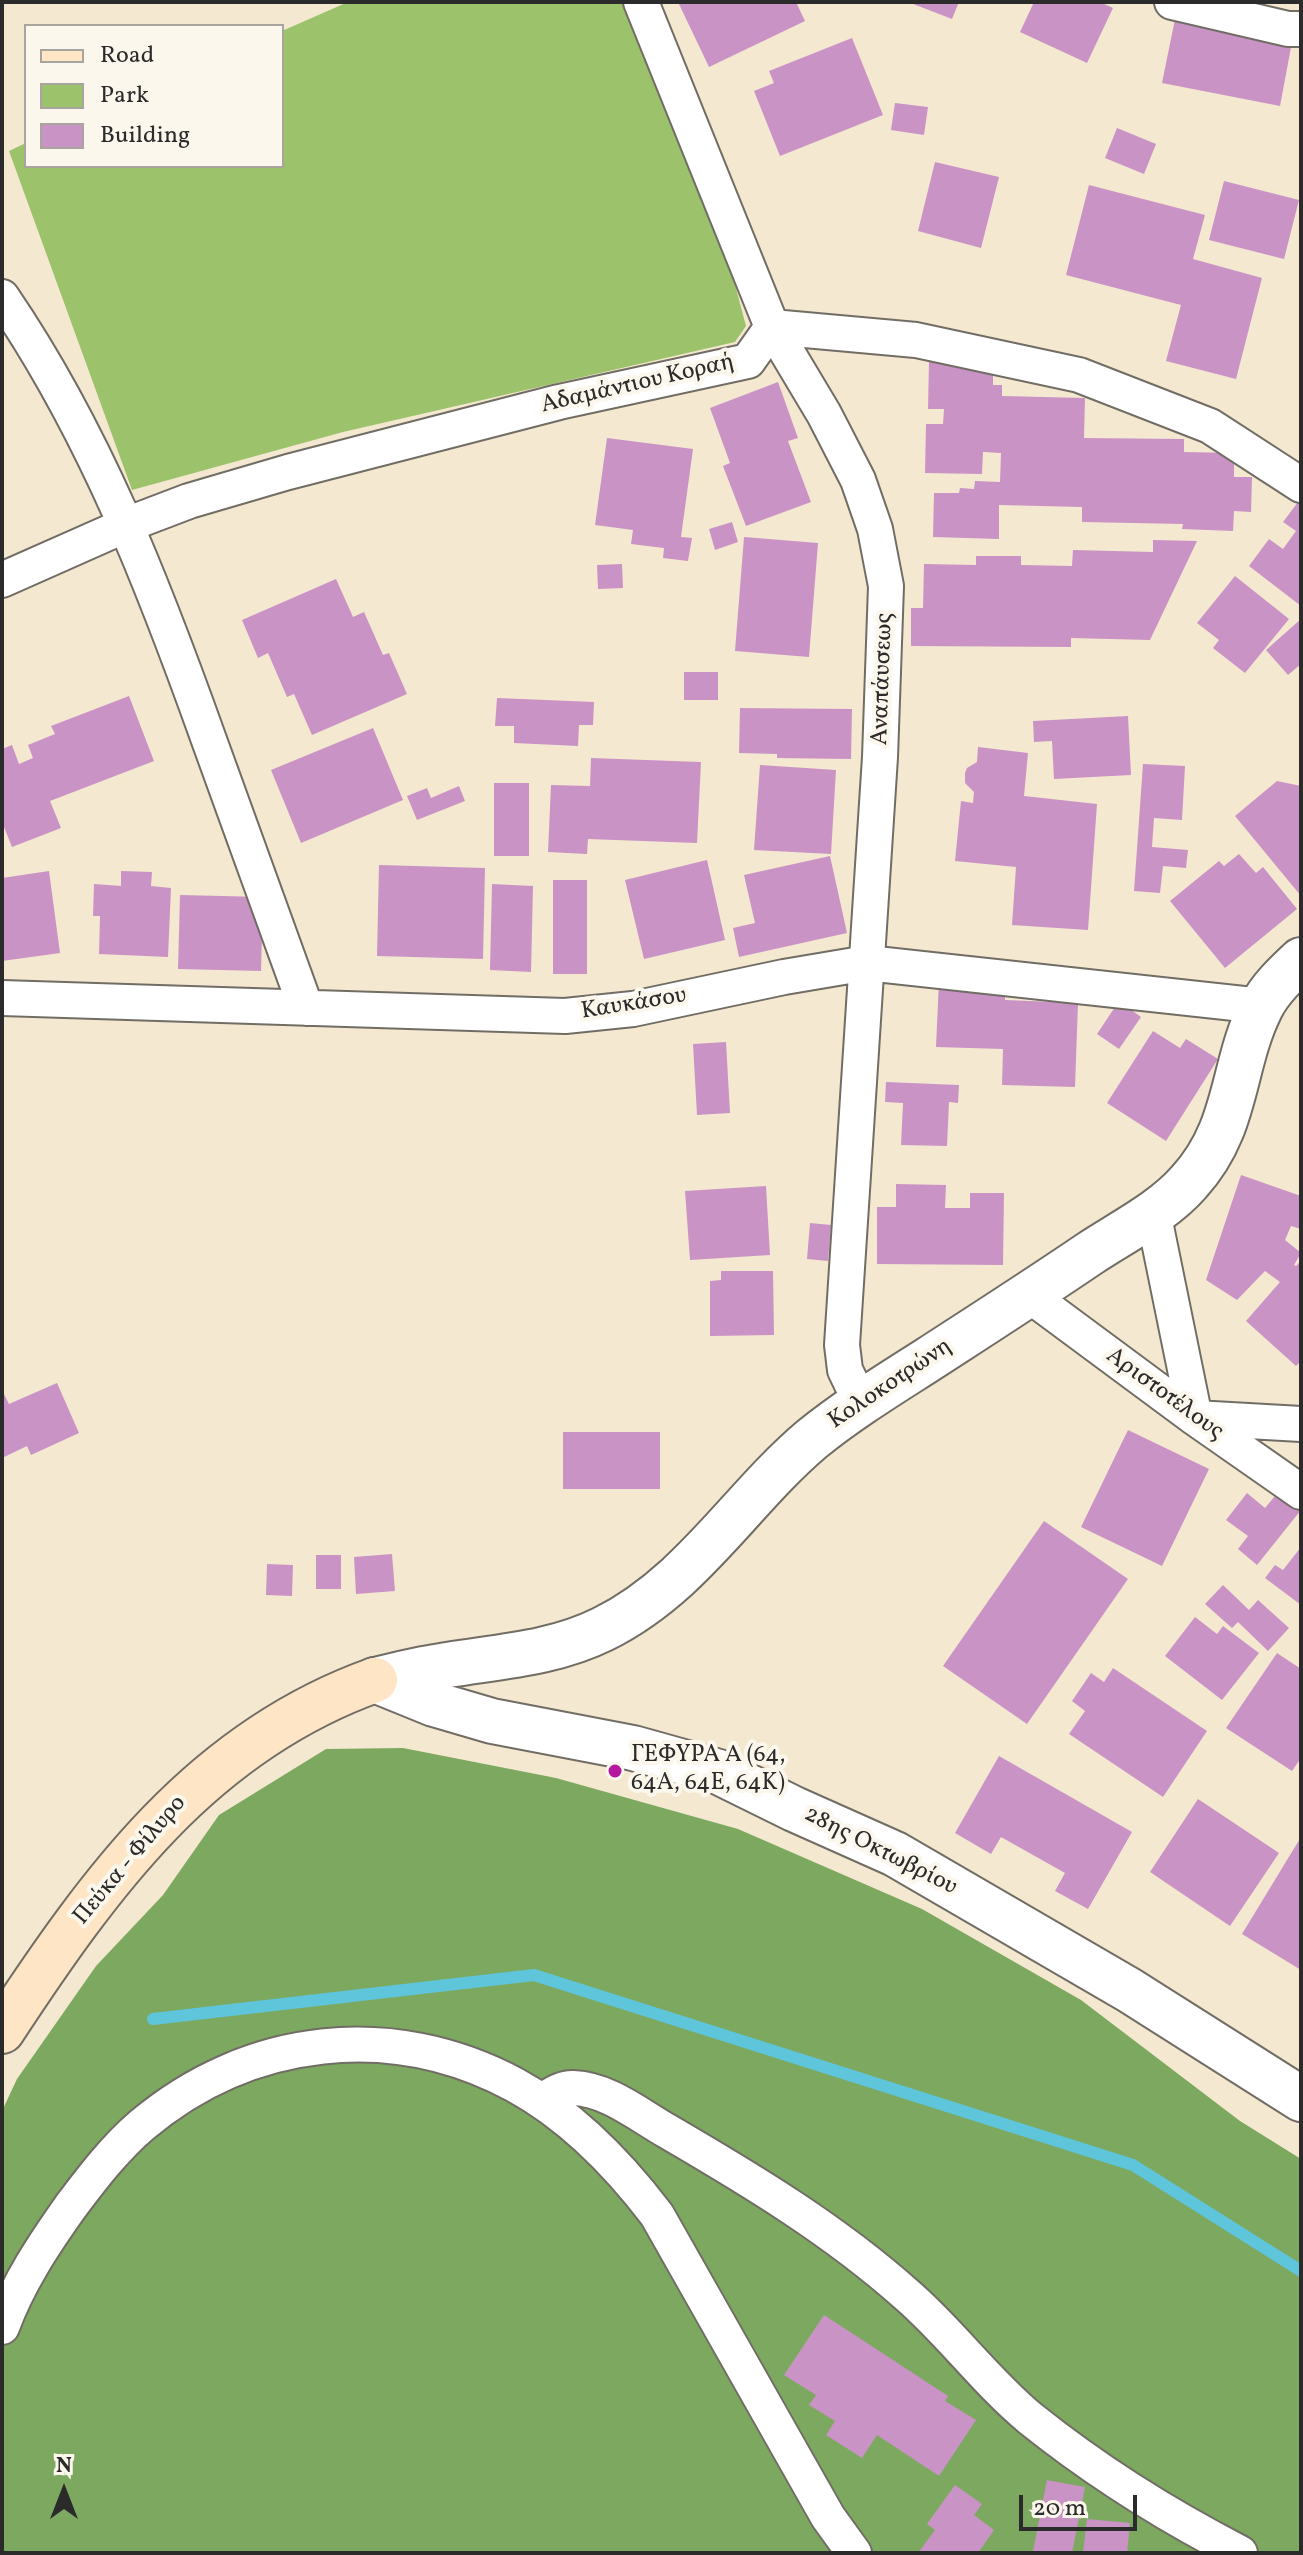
<!DOCTYPE html>
<html>
<head>
<meta charset="utf-8">
<style>
  body { margin:0 }
  #map { position:relative; width:1303px; height:2555px; overflow:hidden; background:#f4e8d0; font-family:Vollkorn,serif }
  canvas { display:block }
  .frame { position:absolute; inset:0; border:4px solid #2b2b2b; pointer-events:none }
  .legend { position:absolute; left:24px; top:24px; width:260px; height:144px; box-sizing:border-box; background:#fbf7ec; border:2px solid #a8a59f; margin:0; padding:10px 14px; list-style:none; font-size:24px; color:#2b2b2b }
  .legend li { display:flex; align-items:center; gap:16px; height:40px }
  .legend b { width:40px; border:2px solid #a8a59f }
  .north { position:absolute; left:24px; top:2451px; width:80px; height:80px; -webkit-text-stroke:6px #fbf7ec; paint-order:stroke; rotate:0deg; font-size:22px; font-weight:700; line-height:32px; text-align:center; color:#2b2b2b }
  .north::after { content:''; display:block; margin:auto; width:28px; height:36px; background:#2b2b2b; clip-path:polygon(50% 0,100% 100%,50% 72%,0 100%) }
  .scale { position:absolute; left:1019px; top:2495px; width:118px; height:36px; box-sizing:border-box; border:4px solid #2b2b2b; border-top:0; padding-left:10px; font-size:24px; line-height:28px; white-space:nowrap; color:#2b2b2b; -webkit-text-stroke:6px #fbf7ec; paint-order:stroke }
</style>
</head>
<body>
<div id="map">
<canvas width="1303" height="2555"></canvas>
<div class="frame"></div>
<ul class="legend">
<li><b style="height:10px;background:#fee5c5"></b>Road</li>
<li><b style="height:22px;background:#9cc26c"></b>Park</li>
<li><b style="height:22px;background:#ca93c6"></b>Building</li>
</ul>
<div class="north">N</div>
<div class="scale">20 m</div>
</div>
<script>
const context = document.querySelector('canvas').getContext('2d');
context.lineJoin = 'round';
function paint(path, color) { context.fillStyle = color; context.fill(path, 'evenodd'); }
function strokePath(path, color, width, dash) { context.strokeStyle = color; context.lineWidth = width; context.lineCap = dash ? 'butt' : 'round'; context.setLineDash(dash || []); context.stroke(path); }
function drawText(font, color, halo, rows, align = 'center') {
  context.font = font + ' Vollkorn,serif'; context.lineWidth = 8; context.setLineDash([]); context.textBaseline = 'middle'; context.strokeStyle = halo; context.fillStyle = color; for (const [text, x, y, turn = 0] of rows) {
    context.save(); context.translate(x, y); context.rotate((+turn || 0) * Math.PI / 180); context.textAlign = isNaN(turn) ? turn : align; if (halo) context.strokeText(text, 0, 0); context.fillText(text, 0, 0); context.restore();
  }
}
paint(new Path2D(`
  M348,2H623L725,247L746,326L735,342L343,432L132,490L9,151L26,143V166H282V31Z`), '#9cc26c');
paint(new Path2D(`
  M403,1748L556,1778L738,1829L922,1909L1081,2000L1240,2121L1301,2159V2553H2V2111L17,2079L96,1966L163,1895L219,1815L326,1749Z`), '#7da860');
strokePath(new Path2D(`
  M153,2019L534,1975L1133,2165L1301,2271`), '#5ec5db', 12);
paint(new Path2D(`
  M678,2H796L805,21L709,67Z
  M908,2H959L952,19Z
  M1034,2H1100L1113,8L1087,63L1020,32Z
  M1175,19L1292,42L1280,106L1162,83Z
  M852,38L883,115L780,156L754,91L774,83L769,71Z
  M895,103L928,107L924,135L891,130Z
  M1117,128L1156,144L1144,174L1105,158Z
  M935,162L999,177L981,248L918,231Z
  M1224,181L1299,200L1284,259L1209,240Z
  M1089,185L1205,215L1193,259L1262,278L1236,379L1166,361L1181,305L1066,275Z
  M929,361L993,363V385H1002V396L1085,398L1084,438L1184,439V452L1234,453V477H1252L1251,512L1234,511L1233,531L1182,529L1183,524L1082,522V507L999,505V539L933,537L934,493H959L960,488L974,489L975,481L1000,482L1001,453L983,452L982,474L925,473L926,424H943L944,409H928Z
  M778,382L798,438L788,441L811,502L746,526L723,466L730,463L710,408Z
  M607,438L693,449L681,537L692,538L688,561L663,558L664,548L631,544L633,530L595,525Z
  M1301,498V606L1249,566L1269,539L1283,549L1296,531L1283,522Z
  M732,522L738,542L715,550L709,529Z
  M744,537L818,543L809,657L735,651Z
  M1153,540L1197,541L1150,640L1071,638V647L911,646V608H923L924,564L976,565V556H1021V565L1072,566L1073,550L1153,552Z
  M622,564L623,588L598,589L597,565Z
  M1235,576L1289,619L1245,673L1213,648L1219,640L1197,623Z
  M336,579L353,617L364,612L383,655L389,653L407,694L312,735L294,694L287,697L268,653L258,658L242,620Z
  M1301,619V664L1288,675L1266,650Z
  M684,672H718V700H684Z
  M129,696L154,761L50,801L61,828L12,847L2,822V749L12,745L19,764L33,758L28,745L55,734L51,726Z
  M497,698L594,702L593,725H579L578,746L514,743V726H495Z
  M740,708L852,709L851,759L777,758V754L739,753Z
  M1128,716L1131,775L1054,779L1052,741L1034,742L1033,721Z
  M373,728L403,800L301,843L271,770Z
  M978,747L1028,753L1024,796L1097,804L1088,930L1012,925L1016,867L955,861L961,801L973,803L974,792L965,783V773L967,768L977,762Z
  M591,758L701,762L697,843L588,839L587,854L548,852L551,785L590,786Z
  M1143,764L1185,766L1182,820L1154,818L1152,847L1188,850L1186,868L1163,866L1160,893L1134,891Z
  M760,765L836,770L831,854L754,850Z
  M1277,781L1301,786V896L1235,816Z
  M494,783H529V856H494Z
  M459,786L465,801L417,820L407,796L427,788L431,798Z
  M1239,854L1256,873L1263,867L1297,909L1225,968L1170,901L1219,861L1224,866Z
  M830,856L847,933L739,957L733,928L755,923L744,875Z
  M707,860L725,940L644,959L625,880Z
  M379,865L485,868L483,959L377,956Z
  M49,871L60,953L2,961V878Z
  M121,871L152,872L151,886L171,888L168,957L99,954L100,916H93L94,884L121,886Z
  M553,880H587V974H553Z
  M492,884L533,886L531,972L490,970Z
  M180,895L263,897L261,971L178,969Z
  M939,980L1005,983V1000L1078,1003L1075,1087L1002,1085L1003,1049L936,1047Z
  M1119,1001L1141,1017L1119,1049L1097,1034Z
  M1153,1031L1180,1048L1186,1039L1218,1059L1166,1141L1107,1103Z
  M726,1042L730,1113L697,1115L693,1044Z
  M886,1082L959,1085L958,1103L949,1102L947,1146L901,1145L903,1103L885,1102Z
  M1241,1175L1301,1196V1229L1291,1226L1285,1240L1301,1253L1294,1265L1296,1266L1301,1261V1361L1296,1366L1246,1321L1280,1282L1265,1271L1237,1300L1206,1280Z
  M896,1184L946,1185L945,1208H970V1193H1004L1003,1265L877,1264V1207H896Z
  M766,1186L770,1255L690,1260L685,1191Z
  M810,1223L831,1225L828,1261L807,1259Z
  M721,1271H773L774,1335L710,1336V1281L721,1280Z
  M57,1383L79,1433L31,1455L27,1446L2,1458V1390L9,1404Z
  M1128,1430L1209,1469L1162,1566L1081,1527Z
  M563,1432H660V1489H563Z
  M1280,1490L1301,1506V1510L1257,1565L1238,1549L1248,1536L1226,1520L1247,1493L1265,1508Z
  M1044,1521L1128,1579L1027,1724L943,1666Z
  M1301,1547V1605L1265,1578L1275,1565L1283,1570Z
  M392,1554L395,1591L356,1594L354,1557Z
  M316,1555H341V1589H316Z
  M267,1564L293,1565L292,1596L266,1595Z
  M1223,1585L1249,1610L1258,1600L1289,1628L1268,1651L1238,1622L1232,1628L1205,1604Z
  M1195,1617L1217,1634L1223,1626L1259,1653L1222,1700L1165,1656Z
  M1277,1653L1301,1669V1758L1292,1771L1226,1728Z
  M1113,1668L1207,1731L1163,1797L1069,1734L1085,1711L1072,1701L1091,1673L1104,1682Z
  M999,1756L1132,1832L1088,1909L1055,1891L1065,1873L1001,1837L991,1854L955,1833Z
  M1198,1799L1279,1853L1230,1926L1150,1872Z
  M1301,1837V1970L1242,1934Z
  M824,2315L948,2396L945,2401L976,2420L939,2476L877,2435L862,2458L826,2435L835,2421L809,2405L816,2395L784,2375Z
  M1047,2480L1085,2487L1072,2553L1033,2551Z
  M955,2485L982,2504L974,2515L994,2530L978,2553H918L935,2530L927,2524Z
  M1087,2519L1130,2523L1127,2553H1083Z`), '#ca93c6');
const minor = new Path2D(`
  M641,2L772,327L824,414L858,480L875,529L886,586L880,757L842,1345L845,1370L861,1403
  M1172,2L1288,29H1301
  M2,297C95,433 154,586 209,740C241,829 274,918 306,1008
  M2,580L126,525L189,501L288,472L559,402L748,361L772,327L916,340L1079,375L1210,426L1301,485
  M2,998L565,1016L633,1009L784,977L867,963L1262,1006
  M1153,1212L1195,1418
  M1029,1295L1195,1418L1301,1492
  M1195,1418L1301,1424
  M541,2101C552,2095 562,2087 574,2088C607,2089 639,2115 667,2131C751,2180 834,2230 907,2295C951,2333 986,2382 1031,2419C1096,2471 1166,2515 1240,2553
  M2,2327C18,2283 44,2244 71,2206C92,2178 115,2148 142,2125C249,2035 392,2019 515,2085C572,2116 619,2165 657,2215L828,2517L854,2553`);
const tertiary = new Path2D(`
  M375,1680C393,1676 411,1671 430,1668C488,1657 549,1656 603,1629C692,1585 740,1500 812,1439C849,1409 890,1384 929,1359C983,1324 1036,1290 1089,1254C1122,1232 1163,1212 1189,1182C1239,1127 1231,1067 1261,1007C1270,989 1286,974 1301,960
  M375,1680L434,1704L492,1721L633,1748L719,1772L794,1809L895,1854L1129,1990L1301,2099`);
const secondary = new Path2D(`
  M2,2031C100,1882 201,1742 375,1680`);
strokePath(minor, '#716d65', 38);
strokePath(tertiary, '#716d65', 48);
strokePath(secondary, '#716d65', 48);
strokePath(minor, '#fff', 34);
strokePath(tertiary, '#fff', 44);
strokePath(secondary, '#fee5c5', 44);
for (const [x, y, r, color] of [
  [615,1771,8,"#b5179e"]
]) { const dot = new Path2D(); dot.arc(x, y, r, 0, 2 * Math.PI); context.fillStyle = color; context.fill(dot); strokePath(dot, '#fbf7ec', 3); }
drawText('24px', '#2b2b2b', '#fbf7ec', [
  ["Αδαμάντιου Κοραή",638,385,-13],
  ["Αναπάυσεως",884,679,-88],
  ["Καυκάσου",634,1005,-9],
  ["Κολοκοτρώνη",891,1385,-34],
  ["Αριστοτέλους",1164,1395,36],
  ["28ης Οκτωβρίου",880,1852,27],
  ["Πεύκα - Φίλυρο",131,1861,-50]
]);
drawText('24px', '#2b2b2b', '#fbf7ec', [
  ["ΓΕΦΥΡΑ A (64,",631,1757],
  ["64Α, 64Ε, 64Κ)",631,1785]
], 'left');
</script>
</body>
</html>
